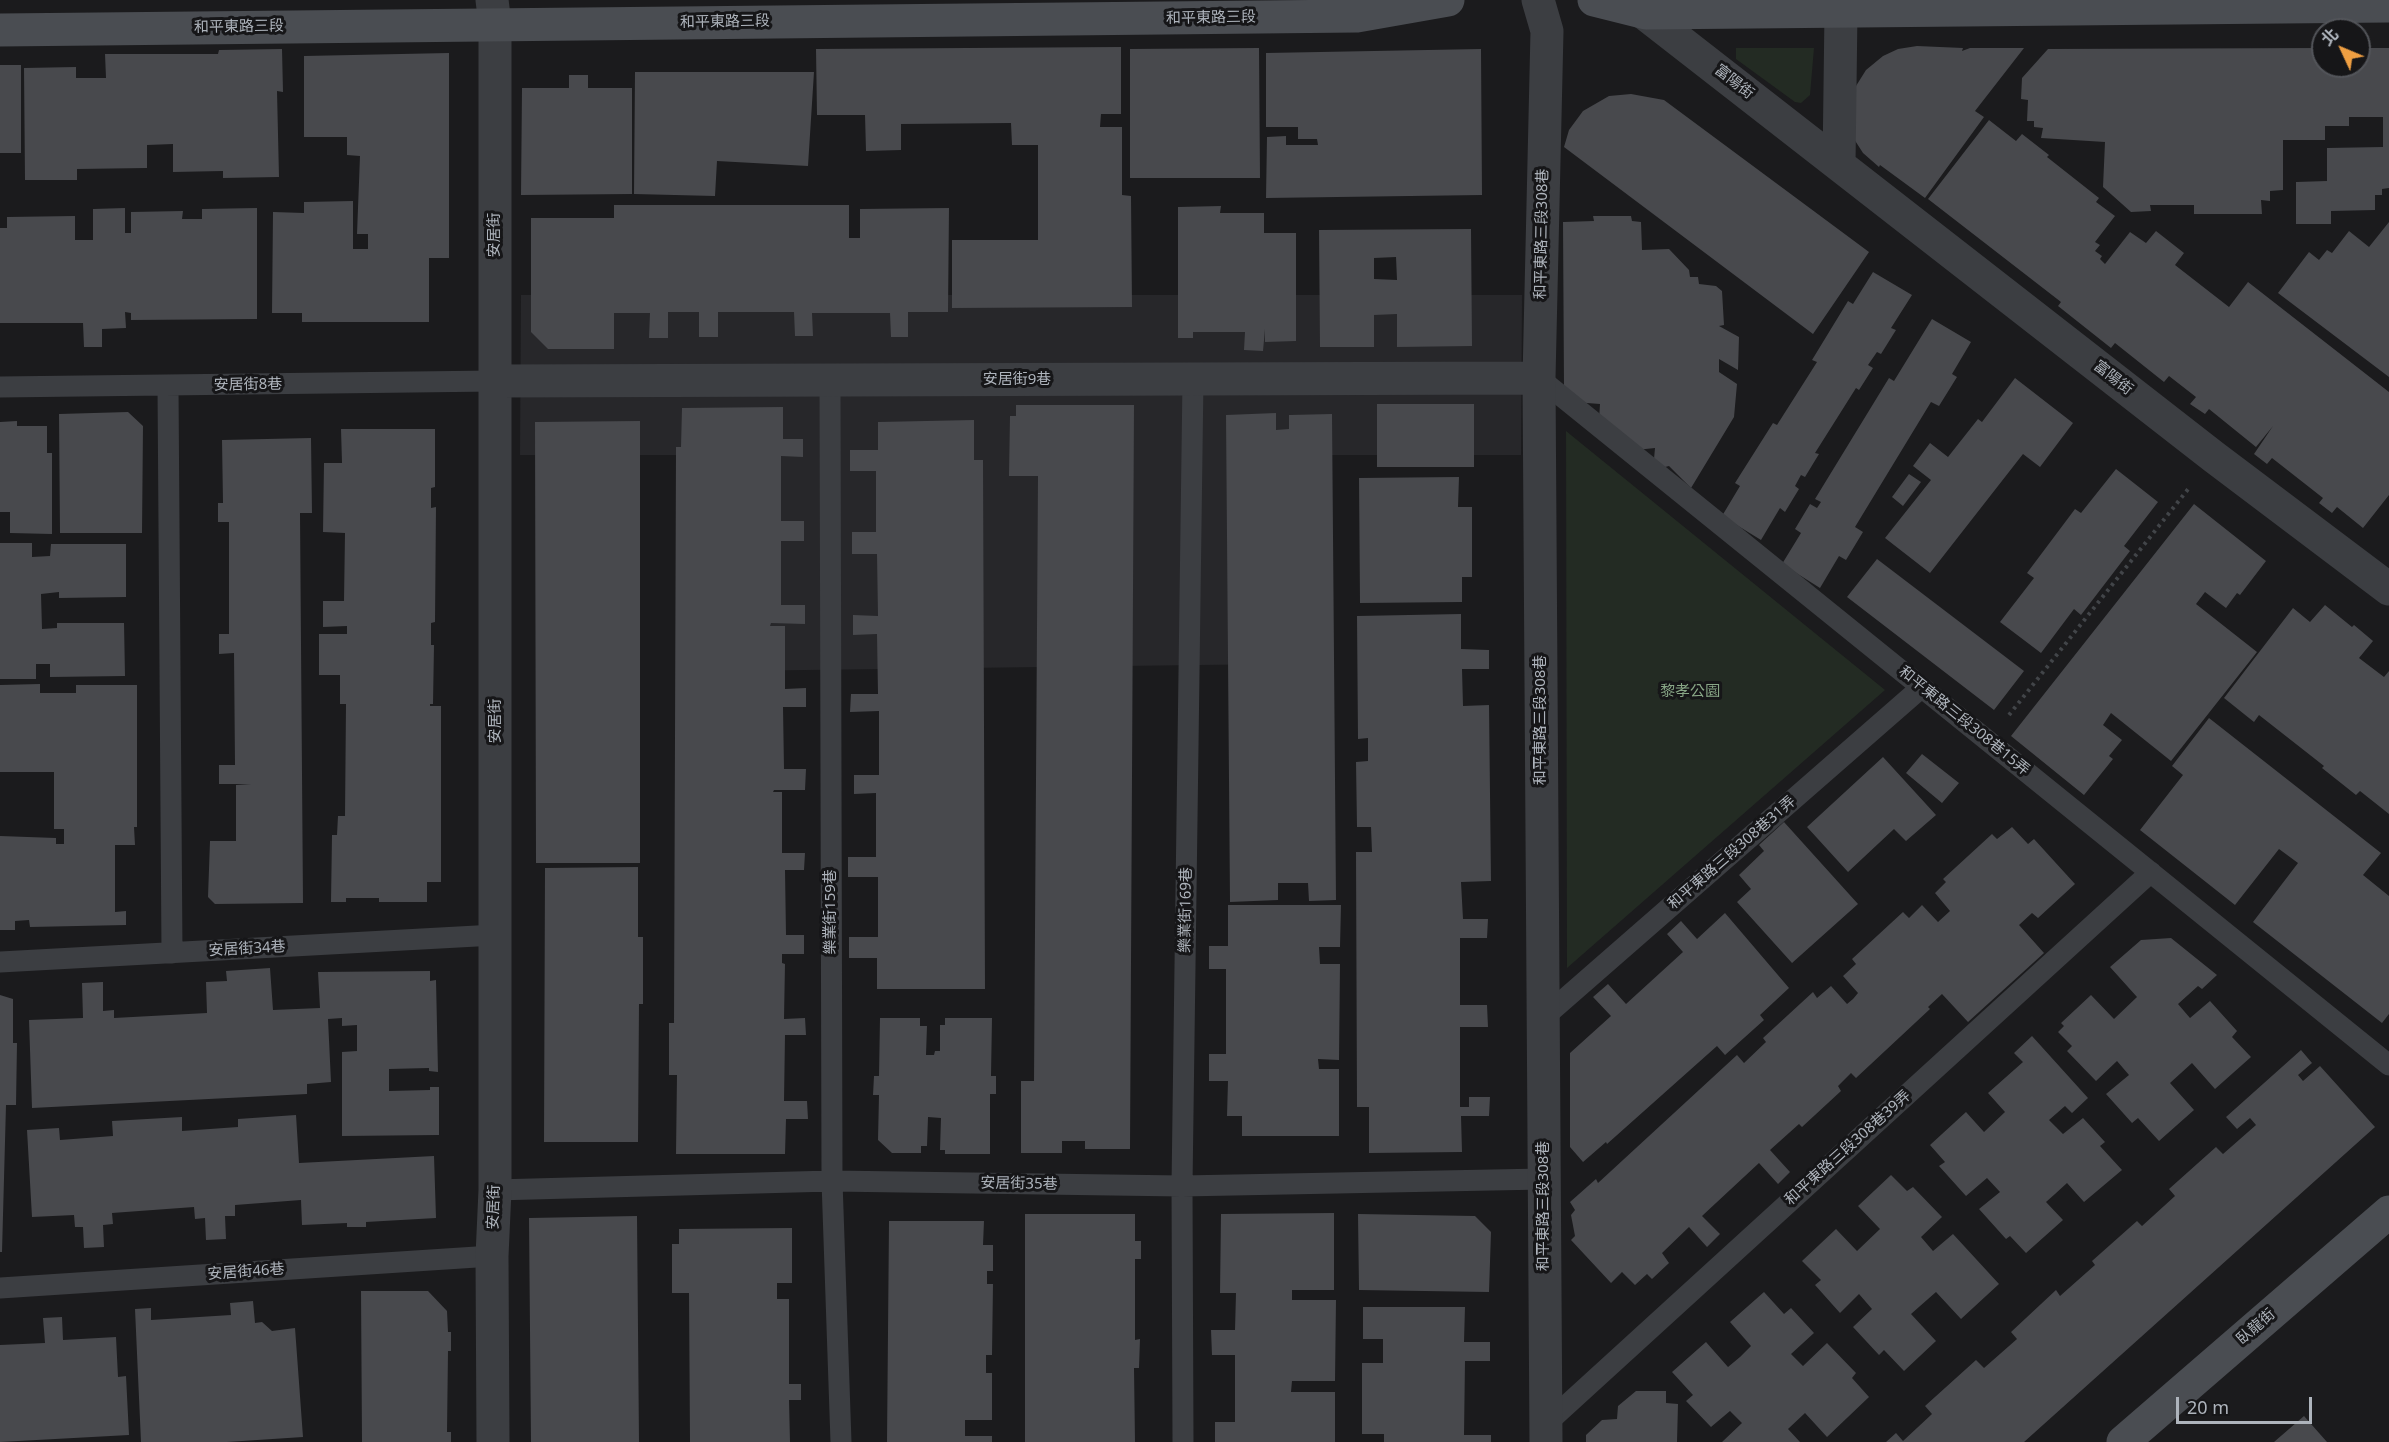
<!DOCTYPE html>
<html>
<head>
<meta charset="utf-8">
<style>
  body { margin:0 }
  #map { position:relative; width:2389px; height:1442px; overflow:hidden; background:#1b1b1d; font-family:"Noto Sans","Noto Sans TC",sans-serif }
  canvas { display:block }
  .north { position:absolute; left:2311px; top:18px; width:60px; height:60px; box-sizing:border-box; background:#161618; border:2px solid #53555a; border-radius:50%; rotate:314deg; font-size:16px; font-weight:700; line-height:24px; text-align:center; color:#aeb4bc }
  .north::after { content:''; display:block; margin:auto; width:21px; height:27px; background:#ef9f42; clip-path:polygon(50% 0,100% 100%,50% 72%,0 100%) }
  .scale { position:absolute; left:2176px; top:1397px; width:136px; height:27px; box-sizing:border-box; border:3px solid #aeb4bc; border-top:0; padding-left:8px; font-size:18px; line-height:21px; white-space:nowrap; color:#aeb4bc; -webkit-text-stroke:4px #161618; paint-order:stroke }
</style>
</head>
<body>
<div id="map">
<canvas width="2389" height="1442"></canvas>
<div class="north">北</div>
<div class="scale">20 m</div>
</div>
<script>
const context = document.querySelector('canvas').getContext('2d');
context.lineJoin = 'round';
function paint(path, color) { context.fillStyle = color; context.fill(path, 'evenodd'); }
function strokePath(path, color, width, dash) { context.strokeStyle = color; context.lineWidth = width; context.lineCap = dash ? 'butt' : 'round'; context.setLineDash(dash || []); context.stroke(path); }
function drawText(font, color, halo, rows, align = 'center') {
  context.font = font + ' "Noto Sans","Noto Sans TC",sans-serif'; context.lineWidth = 6; context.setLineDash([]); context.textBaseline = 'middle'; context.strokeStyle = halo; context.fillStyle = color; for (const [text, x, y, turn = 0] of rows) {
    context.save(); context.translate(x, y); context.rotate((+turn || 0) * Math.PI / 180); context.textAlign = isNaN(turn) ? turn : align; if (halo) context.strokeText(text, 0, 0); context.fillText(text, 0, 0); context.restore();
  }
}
paint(new Path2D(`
  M521,295H1522L1521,455H1278L1279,664L728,671L727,455H520Z`), '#27272a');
paint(new Path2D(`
  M1736,48H1814L1810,95L1801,103L1795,102L1736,59Z
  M1566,431L1885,690L1567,968Z`), '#232b23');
paint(new Path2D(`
  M1917,46L1963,48L1962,51L1970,48H2024L1975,111L1984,117L1925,198L1880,165L1879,167L1863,153L1854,139L1856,86L1866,70L1883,56L1898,49Z
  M1121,47V114H1101L1100,127H1122V195L1131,196L1132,307L952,308V240H1038V145H1012L1011,123L901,124V150L866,151L865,115H817L816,49Z
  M1259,48L1260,178H1130V49Z
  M2323,48V66H2359V48H2389V188L2382,189V195H2375V210L2331,211V224H2296V182L2327,181V148L2383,147V117H2349V126H2325V140H2283V190L2270,191V201L2261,200L2262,214H2194V205H2150L2151,211L2131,212L2103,187L2105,142L2041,138L2043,128L2034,127V121H2027L2028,100L2021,99L2022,78L2048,49Z
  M282,49L283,92L277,91L279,177L223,178V171L173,172V144L147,145V168L77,169V180H25L24,68L76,67V78H106L105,54H218L219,50Z
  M1481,49L1482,195L1266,198L1267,137L1286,136V145H1318L1317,139H1298V127H1266V53Z
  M449,53V202L428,201L449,202V258H429V322H302V313H272L273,212L304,213V202L353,201V249H368V234H357L360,156L347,155V137H304V56Z
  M0,65H21V153H0Z
  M635,72H814L808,166L717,161L715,196L634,194Z
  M569,75H588V88H632V194L521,195L522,88H569Z
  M1631,94L1664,100L1869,252L1813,334L1564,147L1569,130L1583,111L1609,96Z
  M1989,120L2016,141L2022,134L2049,155L2047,157L2099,198L2096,202L2115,216L2095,242L2100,245L2095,251L2102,256L2100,259L2105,264L2130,232L2146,243L2156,231L2184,253L2175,265L2229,307L2248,282L2389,392V495L2363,528L2337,507L2332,513L2319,503L2323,498L2272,458L2267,464L2254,454L2273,426L2256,447L2209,409L2205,414L2190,404L2196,397L2169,376L2164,382L2115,343L2111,348L2058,306L2061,302L1928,199Z
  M614,205H849V238H860V209L949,208L948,312H908V337H891L890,313H812L813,336H795L794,312H718V337H699V312H668V338H649L650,313H614V349H548L531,332V218H614Z
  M1221,206L1220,213H1264V233H1296V341L1265,342V329L1263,351L1244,350L1245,332H1193V338H1178V207Z
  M125,208V233H131V212L183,211L182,219H202V209L257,208V319L131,320V313L125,312L126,328L102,329V347H84L83,323H0V228H7V217L75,216V240H93V209Z
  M1593,216H1631L1632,221L1641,222L1642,250L1669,249L1689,270L1690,277H1698L1699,284L1716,286L1722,291L1724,325L1719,326L1739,337L1738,370L1719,359V372L1737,384L1734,417L1691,488L1669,466L1653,470L1655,448L1636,450L1599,420L1600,404L1574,402L1564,388L1563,222L1594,221Z
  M2389,222V377L2278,293L2309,252L2319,260L2327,250L2332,253L2349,231L2369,247Z
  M1471,229L1472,346L1397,347V314L1374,315V347H1320L1319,230ZM1396,257L1397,280L1374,279V258Z
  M1873,272L1912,295L1891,328L1896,330L1881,354L1877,352L1868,365L1873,368L1859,390L1856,388L1815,453L1819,454L1805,477L1801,475L1795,486L1799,489L1785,512L1780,508L1761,540L1722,516L1740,486L1735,483L1773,423L1777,425L1817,362L1812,360L1848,301L1853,304Z
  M1932,319L1971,342L1952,374L1957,377L1939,406L1931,402L1855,527L1863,532L1846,560L1839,556L1820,588L1782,564L1801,533L1795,529L1810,504L1817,508L1821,502L1815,499L1889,378L1894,381Z
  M2015,378L2073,423L2040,467L2023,454L1930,573L1885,538L1931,480L1913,466L1930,443L1948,457L1978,419L1982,422Z
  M1377,404H1474V467H1377Z
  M1016,405H1134L1130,1149H1085V1141H1062V1153H1021V1081H1034L1038,476H1009L1010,416H1016Z
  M783,407V439H803V457L781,456V521H804V541H781V605H805V624L771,623L770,626H785V689L806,688V707H783L784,769H806L805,790H774L773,792H782V853H805L804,870H785L786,935H804V954H782V963L785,964L784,1019L805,1018L806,1035H785L784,1101H807L808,1119H786L785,1154H676L677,1075H669V1023H674L676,447H681L682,408Z
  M128,412L143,426L142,533H60L59,414Z
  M1276,413V430L1289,429V415L1332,414L1336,900L1309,901L1308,883H1278V900L1230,902L1226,415Z
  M974,420V460H983L985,989H877V958H849V937H878V877H848V857H876V793L854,794V775H879V711L850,712L851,694H878L877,634L853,635V615L878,616L877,554H852V532H876V471H850V450H878V422Z
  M17,421V426H47V453H52V534L10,533V512H0V422Z
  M640,421V863H536L535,422Z
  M341,429H435V487L431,488V508L436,507L435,622L431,623V645H434L433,704H430V706H441V882H427V902H379V898H346V902H331L332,835H337L338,816H345L346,704H340V675H319V634H347V626L323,627V601H344L345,533L323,532L324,463H342Z
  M311,438L312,513H300L303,903L215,904L208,897L210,841H236V785L251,784H219V765H235L234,653L219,654V634H229V522H218V503H223L222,440Z
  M2116,469L2158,502L2124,546L2130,551L2081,615L2074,609L2041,653L2000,622L2034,578L2027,573L2075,509L2081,513Z
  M1909,474L1921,482L1903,506L1892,497Z
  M1459,477L1458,507H1472V577H1462V602L1360,603L1359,478Z
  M2194,504L2266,561L2240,595L2237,593L2226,608L2205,592L2196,604L2257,652L2171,761L2111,713L2103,725L2122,740L2109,756L2113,759L2084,795L2011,736Z
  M0,543H32V557L50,556L51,544H126V597L59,598V592L41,594L42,629L57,628V623H124L125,676L50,677V664H36V679H0Z
  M1877,559L2024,671L1994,710L1847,597Z
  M2325,605L2352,627L2354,625L2373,641L2359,658L2384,677L2389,671V814L2360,791L2356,795L2322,768L2324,766L2259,715L2254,722L2224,698L2293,608L2310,622Z
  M1461,614V649L1489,650V669H1462L1463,706L1489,705L1491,881L1461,882L1463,919H1488L1487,938H1460V1005H1487L1488,1027H1460V1107H1469V1097H1490L1489,1116H1461L1462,1152L1369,1153V1107H1357L1356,852H1372L1371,827H1357L1356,762L1368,761V738L1358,739L1357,616Z
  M40,684V693H76V685H137V827H134L135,845H115V912L126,911V925L30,927L29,920L15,921V930H0V836L56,838V844H64V829H54V772H0V685Z
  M2209,718L2381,853L2363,875L2389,896V1014L2382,1023L2253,922L2298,863L2279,849L2235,905L2140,830L2183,775L2172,766Z
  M1922,754L1959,783L1942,803L1906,773Z
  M1883,757L1936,815L1906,841L1894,829L1848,872L1807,827Z
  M1784,822L1858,904L1792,963L1737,902L1751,889L1739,875L1764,851L1759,845Z
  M2012,827L2028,844L2034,839L2075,884L2038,918L2032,913L2019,925L2044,953L1968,1022L1942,994L1928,1007L1930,1009L1856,1078L1851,1073L1838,1086L1841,1091L1802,1127L1799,1124L1770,1150L1790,1172L1778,1184L1759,1163L1702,1216L1720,1234L1707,1247L1689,1227L1662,1253L1669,1263L1652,1279L1647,1274L1635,1285L1622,1272L1611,1283L1571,1240L1575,1236L1571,1215L1575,1210L1570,1202L1596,1179L1598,1183L1737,1055L1744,1063L1766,1042L1763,1038L1813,992L1817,998L1831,986L1847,1004L1853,999L1858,993L1843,976L1856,964L1852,959L1903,912L1909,918L1922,905L1938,922L1950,911L1935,893L1946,882L1943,879L1992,834L1997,839Z
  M638,867V937H643V1004H639L638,1142H544L545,868Z
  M1228,905H1341L1340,947H1319L1320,964H1340L1339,1060L1318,1059L1319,1069H1339V1136H1242V1116H1227L1228,1081H1209V1054H1226V969H1209V946H1228Z
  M1725,913L1789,988L1760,1015L1764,1020L1725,1055L1717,1046L1607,1144L1606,1142L1583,1162L1570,1147V1053L1611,1016L1593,997L1608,984L1626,1004L1683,952L1667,934L1681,921L1697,939Z
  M2171,938L2217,975L2202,989L2198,986L2178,1004L2190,1018L2210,1001L2237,1031L2232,1037L2251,1057L2215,1089L2192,1063L2170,1083L2194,1110L2159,1141L2138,1118L2132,1123L2106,1094L2129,1075L2117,1061L2096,1081L2067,1051L2072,1046L2058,1032L2064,1026L2061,1023L2091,995L2114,1019L2137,997L2110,967L2141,940Z
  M270,968L273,1010L320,1008L318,972L430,971V981L436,980L438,1072L429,1071V1068L389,1069V1091L430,1090V1087H439V1135L342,1136V1052L357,1051V1025L342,1026V1018L328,1019L331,1082L307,1084V1094L32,1108L29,1020L83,1018L82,983L103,982V1011L114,1010V1018L207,1013L206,982L227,981L226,971Z
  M0,995L13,999V1043H17L16,1105H6L2,1252H0Z
  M880,1018H920V1026H927L926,1055H934L935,1051H940V1025H945V1018H992L991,1076H996V1094H990V1154H945V1150H940L941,1118L928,1117L927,1146H921V1153H892L878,1140L879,1095H873L874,1076H879Z
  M2032,1036L2088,1098L2072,1113L2065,1106L2049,1120L2063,1134L2083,1118L2105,1142L2100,1146L2122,1170L2084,1202L2067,1183L2055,1194L2046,1202L2063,1220L2026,1253L2010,1236L2006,1239L1979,1209L2000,1192L1987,1178L1966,1196L1939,1166L1945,1162L1930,1145L1966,1112L1984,1132L2005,1112L1988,1093L2023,1062L2014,1053Z
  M2301,1050L2312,1063L2298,1075L2303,1081L2320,1066L2375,1127L2024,1442H1886L1896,1433L1903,1441L1932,1414L1925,1406L1976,1360L1984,1368L2017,1339L2011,1332L2056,1290L2060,1296L2095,1265L2092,1261L2137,1221L2142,1226L2175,1196L2169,1189L2216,1147L2223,1154L2256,1125L2250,1118L2237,1129L2226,1117Z
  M296,1115L299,1163L434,1156L436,1218L366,1222V1227H347V1223L302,1225L301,1200L235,1205V1216H225L226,1239L206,1240L205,1218L195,1219L194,1207L112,1213L113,1224L103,1225L104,1247L84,1248L83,1227H75L74,1215L32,1217L27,1130L59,1128L60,1140L113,1136L112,1121L182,1117V1131L238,1127V1119Z
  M1891,1175L1907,1191L1913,1187L1942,1217L1921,1237L1933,1251L1953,1234L1999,1284L1961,1319L1936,1292L1911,1314L1936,1341L1904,1371L1884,1350L1879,1355L1853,1327L1872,1309L1859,1294L1840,1313L1815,1285L1821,1280L1802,1261L1836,1229L1857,1251L1880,1229L1858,1206Z
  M1334,1213V1290H1292V1300H1336L1335,1381H1292L1291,1392H1335V1442H1215V1422H1235V1355H1212L1211,1330H1235L1236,1293H1220L1221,1214Z
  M1025,1214H1135V1241H1141V1259H1135V1340L1140,1339L1139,1368H1134L1135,1442H1025Z
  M1358,1214L1475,1216L1491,1232L1489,1292L1359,1290Z
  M637,1216L639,1442H531L529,1218Z
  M889,1221H984L983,1245H993V1271H987V1284H993L992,1355H986V1373H992V1420H965V1436H992V1442H887Z
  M792,1228V1283H777V1299H789V1384H801V1400H789L790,1442H690L689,1293H672V1244H679V1229Z
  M361,1291H428L447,1311L448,1332H451V1351H448L447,1432H451V1442H362Z
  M1764,1292L1784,1314L1791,1308L1814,1333L1791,1354L1803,1366L1827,1343L1856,1373L1852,1378L1869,1397L1827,1437L1805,1413L1788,1429L1800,1442H1722L1742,1423L1730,1411L1711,1427L1686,1401L1693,1395L1672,1372L1706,1342L1728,1367L1740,1357L1751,1346L1730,1322Z
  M253,1301L255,1323L262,1322L272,1331L295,1328L303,1437L227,1442H141L135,1309L151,1308V1320L231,1315L230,1303Z
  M1363,1307H1465L1464,1342H1490V1361H1465L1464,1435H1491V1442H1384V1434H1362V1363H1383V1339H1363Z
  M62,1317L63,1340L116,1337L118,1377L126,1376L129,1435L0,1442V1345L45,1343L43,1318Z
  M1636,1391H1666V1403L1678,1404L1677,1442H1586V1435L1602,1420L1617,1419L1618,1406Z
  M2304,1416L2327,1442H2274Z`), '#48494d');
strokePath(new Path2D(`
  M2009,715L2189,488`), '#424549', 4, [3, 4.5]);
strokePath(new Path2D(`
  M1539,378L2389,1065
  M830,382L832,1181L841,1442
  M168,386L172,953
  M0,387L495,381
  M0,962L495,935
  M1543,1018L1922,687
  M495,1190L832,1181L1182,1186L1544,1179
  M0,1288L492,1256
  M1546,1424L2151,872
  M1183,1442L1182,1186L1193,379`), '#3c3e42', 21);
strokePath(new Path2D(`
  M492,0L495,24V1190L492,1256L493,1442
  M1538,0L1547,31L1539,378L1546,1442
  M1631,3L2214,457L2389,589
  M1839,164L1841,11
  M495,381L1539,378`), '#3c3e42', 33);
strokePath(new Path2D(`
  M1594,0L1646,13L2389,6
  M0,30L1357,16L1448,0
  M2123,1442L2389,1212`), '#4a4d52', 33);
drawText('15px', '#aeb4bc', '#161618', [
  ["和平東路三段",1211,18,-1],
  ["和平東路三段",725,22,-1],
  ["和平東路三段",239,27,-1],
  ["富陽街",1734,82,38],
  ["和平東路三段308巷",1542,234,-89],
  ["安居街",495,235,-90],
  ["富陽街",2113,378,38],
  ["安居街9巷",1017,380],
  ["安居街8巷",248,385,-1],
  ["和平東路三段308巷",1541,720,-90],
  ["安居街",496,721,-90],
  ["和平東路三段308巷15弄",1964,721,39],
  ["和平東路三段308巷31弄",1732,853,-41],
  ["樂業街169巷",1186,910,-89],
  ["樂業街159巷",831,912,-90],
  ["安居街34巷",247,949,-3],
  ["和平東路三段308巷39弄",1848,1148,-42],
  ["安居街35巷",1019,1184,1],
  ["和平東路三段308巷",1544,1206,-90],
  ["安居街",494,1207,-88],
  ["安居街46巷",246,1272,-4],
  ["臥龍街",2256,1327,-41]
]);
drawText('15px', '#88a686', '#161618', [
  ["黎孝公園",1690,692]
]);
</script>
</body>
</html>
